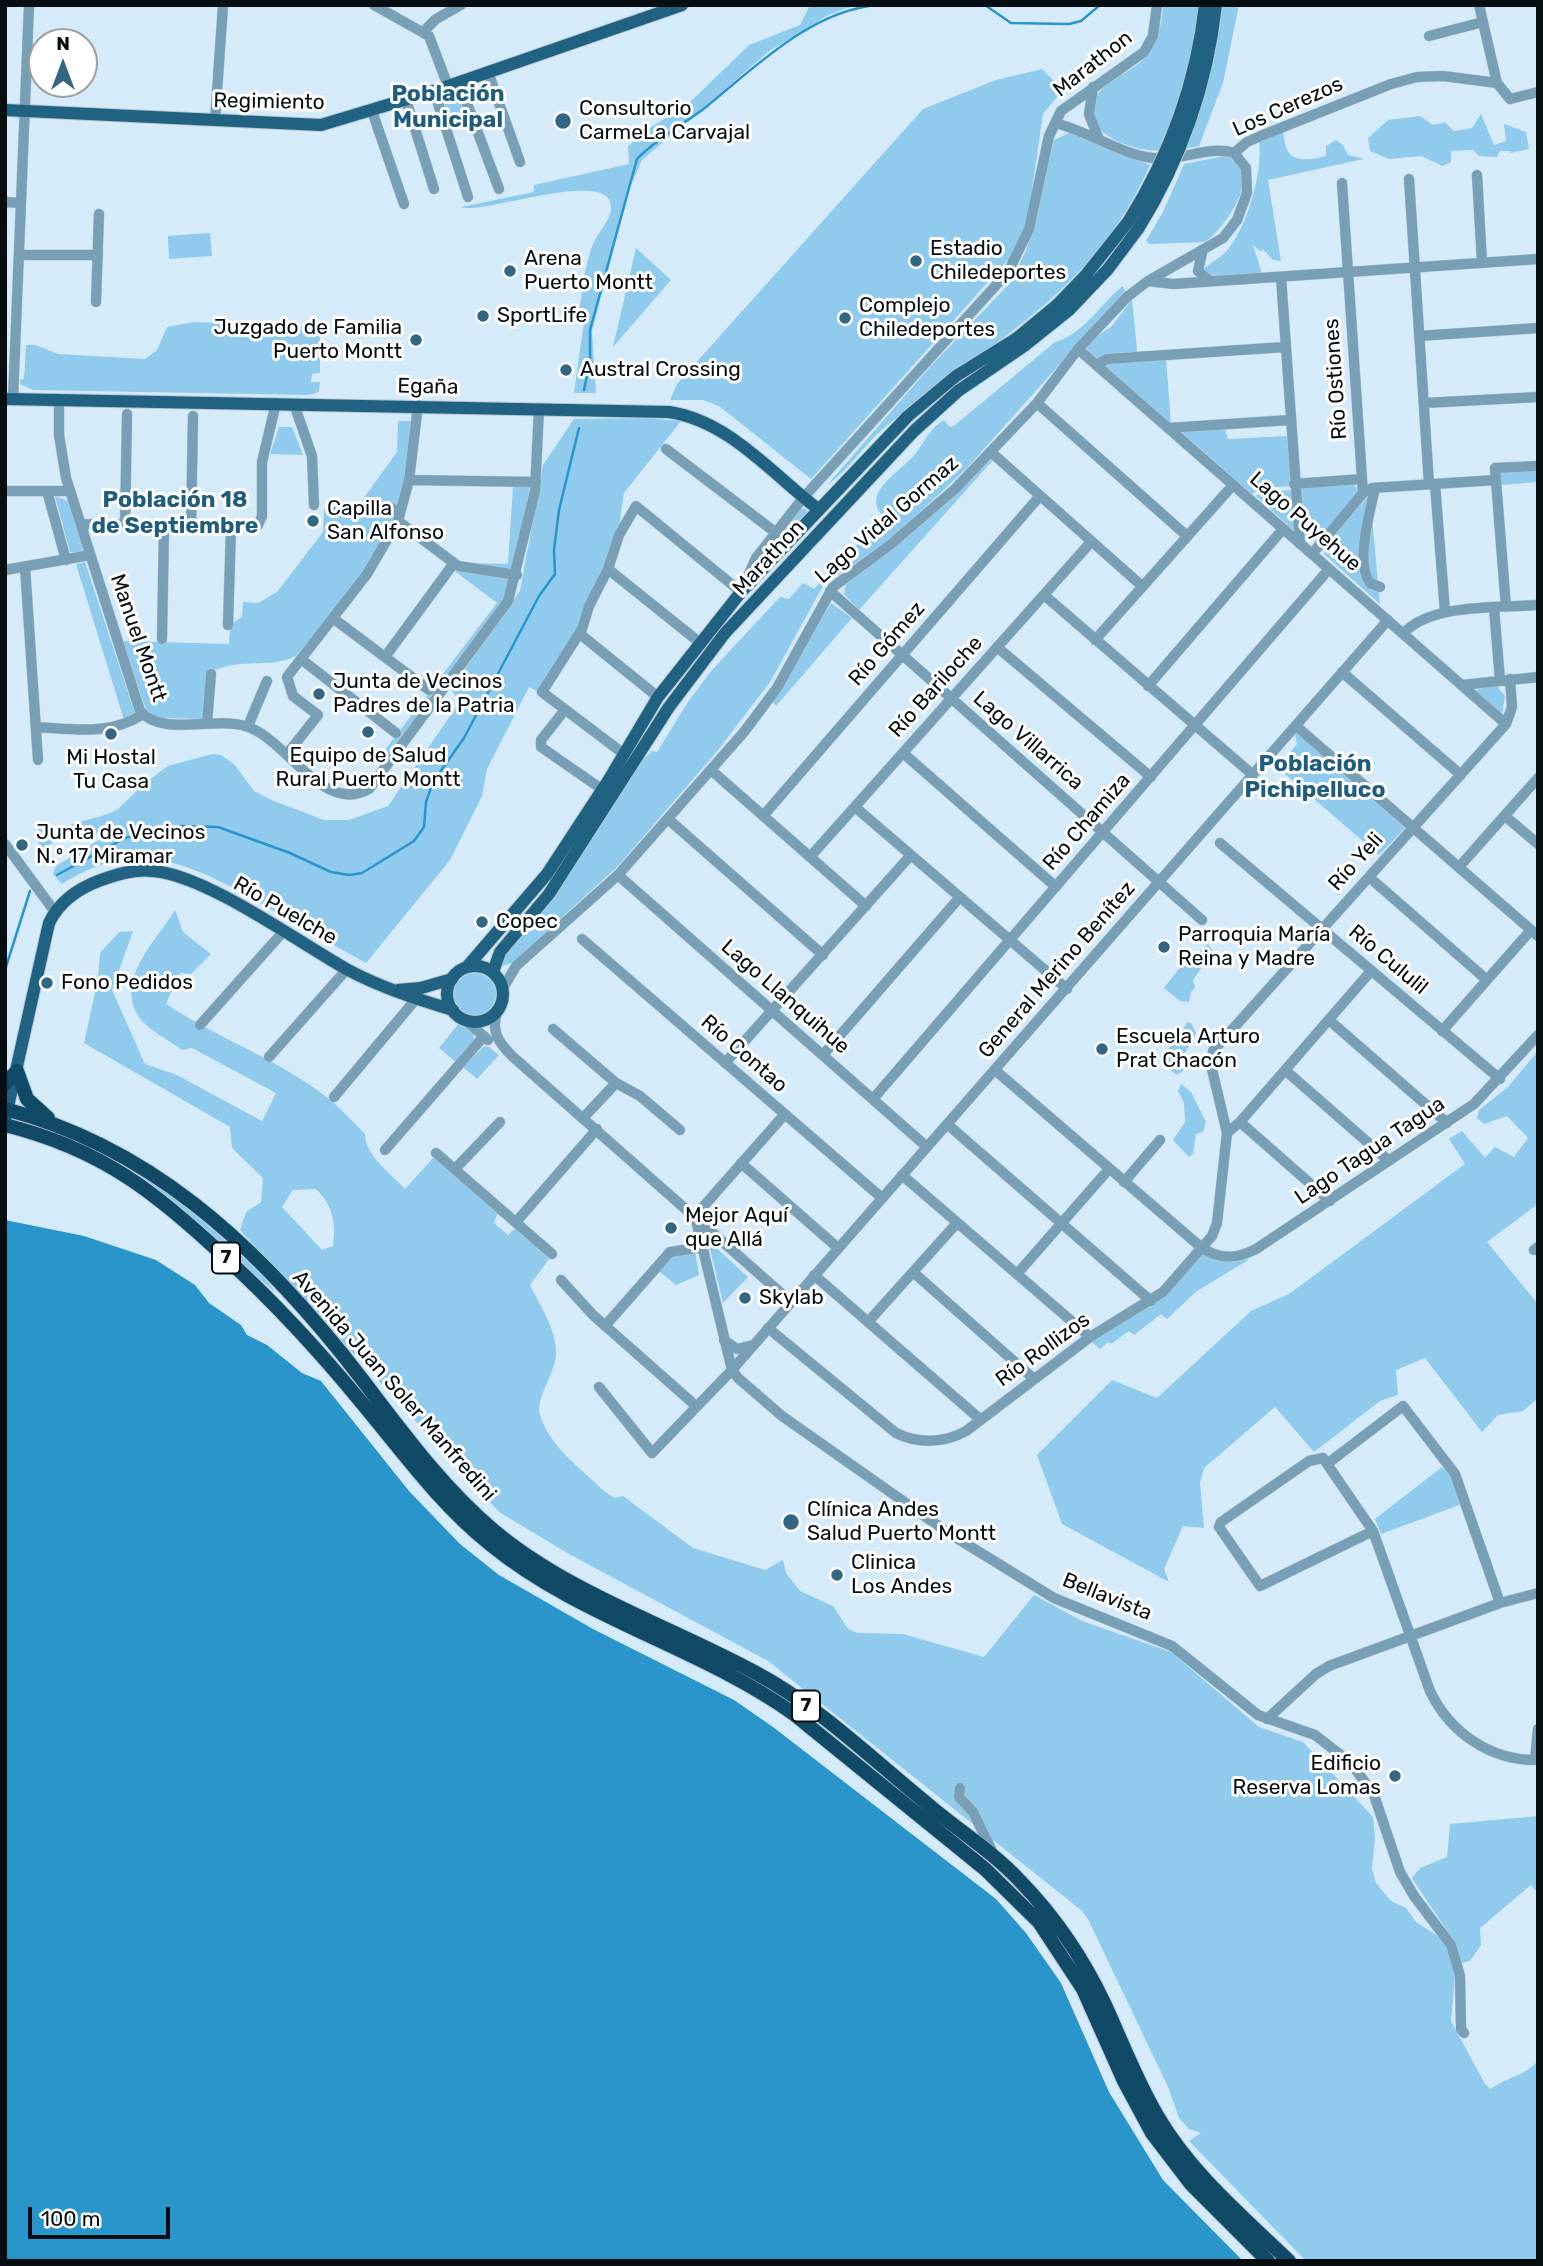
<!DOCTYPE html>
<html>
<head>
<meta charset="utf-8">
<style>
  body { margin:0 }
  #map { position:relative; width:1543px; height:2266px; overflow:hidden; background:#d5ebf9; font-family:Rubik,sans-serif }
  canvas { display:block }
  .frame { position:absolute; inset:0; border:7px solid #070e12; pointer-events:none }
  .north { position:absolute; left:28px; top:28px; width:70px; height:70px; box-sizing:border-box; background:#fff; border:2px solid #9c9fa0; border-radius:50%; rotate:0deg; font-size:19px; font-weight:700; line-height:28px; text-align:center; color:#070e12 }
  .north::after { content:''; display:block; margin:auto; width:24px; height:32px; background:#326683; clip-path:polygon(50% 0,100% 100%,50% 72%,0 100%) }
  .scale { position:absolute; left:28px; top:2207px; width:142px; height:32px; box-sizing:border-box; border:4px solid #070e12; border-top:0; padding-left:9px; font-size:21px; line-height:24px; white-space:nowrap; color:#070e12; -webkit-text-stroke:5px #fff; paint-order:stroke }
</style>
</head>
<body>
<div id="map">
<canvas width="1543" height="2266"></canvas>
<div class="frame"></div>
<div class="north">N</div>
<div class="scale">100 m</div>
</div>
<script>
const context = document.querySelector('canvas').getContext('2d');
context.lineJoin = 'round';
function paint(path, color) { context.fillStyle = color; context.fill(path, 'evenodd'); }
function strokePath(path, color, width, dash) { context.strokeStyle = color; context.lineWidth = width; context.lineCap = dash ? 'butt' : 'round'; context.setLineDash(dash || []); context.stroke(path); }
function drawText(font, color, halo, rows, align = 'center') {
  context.font = font + ' Rubik,sans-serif'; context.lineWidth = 6; context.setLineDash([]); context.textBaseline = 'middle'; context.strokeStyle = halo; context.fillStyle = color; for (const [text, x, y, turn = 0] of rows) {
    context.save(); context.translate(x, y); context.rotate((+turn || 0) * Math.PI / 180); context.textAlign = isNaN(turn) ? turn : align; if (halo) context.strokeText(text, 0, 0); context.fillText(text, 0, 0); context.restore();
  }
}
paint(new Path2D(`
  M810,5H856L828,15L768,52L642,160L630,187L592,331L596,393H574L585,315L579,313C582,291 585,264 593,244C598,233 609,221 611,210C617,164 481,216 461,207L534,192V185L629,164L628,146L646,130L686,106L749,45L800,25Z
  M1163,5H1239L1223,83L1199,146C1168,153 1145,154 1115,140C1104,134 1092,125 1093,112C1095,77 1128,79 1146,56C1158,42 1162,23 1163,5Z
  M1042,69L1063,90L1043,114L1028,217L1014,253L811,479L719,406L703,400H670L677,384L923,109L996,80Z
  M461,95L471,124L452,131L441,102Z
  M1481,114L1494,145L1506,141L1504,124L1526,132L1529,149L1510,153V151H1500L1497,157L1479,156L1473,150L1451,151V162L1443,166L1421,156L1389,159L1370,151L1368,138L1388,120L1420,116L1433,125L1445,122L1454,131L1472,128Z
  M1283,131C1284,137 1285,148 1289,153C1295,162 1319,160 1326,155V146L1336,140L1343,145L1348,155L1364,159L1268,180L1281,261L1273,260L1264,250L1260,251L1253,245L1262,273L1208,277L1203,269C1210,263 1218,259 1225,253C1247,229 1263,172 1259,141Z
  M1071,132L1150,165C1092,296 987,343 884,428C864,445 849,470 827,485L930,367L1009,284L1026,251L1054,140Z
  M1224,156C1268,167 1226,228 1205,242L1149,244L1146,241L1163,212L1184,164Z
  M210,233L212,256L169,259L168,236Z
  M636,248L671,280L613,347Z
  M1123,286L1125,291L967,468L893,537L823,586L770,682L719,749L618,866L512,963L502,966L505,954L560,888L640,763L652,751L657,752L688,702L712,670L780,597L789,599L803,583L814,589L884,517C859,493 902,471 916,453C925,441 930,428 944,420L950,427L955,425L1055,342C1084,334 1100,304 1123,286Z
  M1132,299L1138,360L1166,358L1171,424L1078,349L1112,326Z
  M194,322L310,327L320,337V373L312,374L311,382H320L319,392L309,395L33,390L20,384L21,379H24L26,345H36L58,354L145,359L157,350L167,327Z
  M645,418L681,421L624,493L618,534L579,628L540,693L529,687L487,769L482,796L450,860L366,963C333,945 300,926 267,907C197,867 139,834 62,884L53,874L56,866L104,837L106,832L53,842L43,851L37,840L39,829L69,825L108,814L118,809L145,783L168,766L212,754L221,755L234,764L254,791L274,801L324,820H349L388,806L457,706L458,700L451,689L520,591L543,465L574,419Z
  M398,421H413C409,453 406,486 395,516C377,568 332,615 296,656C269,670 235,656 209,674L203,719L158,718L146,710L122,641L229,644L230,625L242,617L243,602L258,603L277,592L323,532L324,509L335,513H353L397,452Z
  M1224,426L1228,439L1288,436L1291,486L1262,488L1252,494L1181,432Z
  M279,427H292L303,455L270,454Z
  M992,459L993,460L859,610L844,594L846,584L925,522Z
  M1538,467V482L1501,485V471Z
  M1353,482L1359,493L1318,541H1306L1301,534V487Z
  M513,486L530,487L515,570L467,563L508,564Z
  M1293,490L1295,530H1293L1256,496L1263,492Z
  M55,496L68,501L83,549L81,552H70Z
  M1368,496H1370L1380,604L1324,554L1325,545Z
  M800,509H805L809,513L751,573Z
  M85,562L135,714L124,720L76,564Z
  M456,568L509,579L503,602L384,759L379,758L497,603L452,569Z
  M831,603L852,618L776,706L773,702Z
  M1497,686L1505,696L1502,714L1476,691L1481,687Z
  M1297,732L1405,828L1379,855L1278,768L1297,744L1295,735Z
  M175,910L183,932L211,954L191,974L180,973L166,1004C220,1040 284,1061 334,1103C345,1113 355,1124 365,1134C365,1156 392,1174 405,1189L434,1157L498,1212L494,1223L508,1235L516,1228L549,1259L530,1285C540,1306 557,1330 556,1354C555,1375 535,1398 540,1415C550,1448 582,1469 605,1492L615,1498L623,1496L693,1548L765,1570L783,1560L786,1573L800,1591L833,1606L848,1629L858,1633L903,1634L984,1657L1034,1595L1082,1621L1171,1652L1259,1727L1303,1742L1373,1817L1375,1838L1372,1868L1376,1883L1391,1901L1406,1908L1416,1922L1435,1934L1451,1951L1455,1977L1451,2021L1485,2084L1491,2089C1510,2075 1520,2079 1538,2061V2261H1306L1189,2141L1201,2133L1189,2129L1179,2118L1168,2087L1088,1919L1081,1910L768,1661L569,1554L499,1512L240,1230L246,1212L261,1202L263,1178L232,1148L230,1127L84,1043L98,979L100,953L119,932L133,931L112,990L145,1064L177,1075L262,1121L276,1093L192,1048L182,1050C170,1041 147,1029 139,1017C114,979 158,939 175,910ZM316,1189C333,1205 336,1224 333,1246L322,1250L282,1207L293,1190Z
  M1208,944L1213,951L1193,980L1195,988L1191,992L1189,1002L1180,1001L1164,988L1178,970Z
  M454 994a21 21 0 1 1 42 0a21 21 0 1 1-42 0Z
  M1187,1022L1191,1023L1196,1033L1185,1053L1183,1071L1177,1075L1164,1065L1160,1056L1178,1040Z
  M459,1023L472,1031L475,1040L456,1062L439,1048Z
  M484,1046L489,1047L499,1055L477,1079L463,1067Z
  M1538,1051V1204L1487,1242L1538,1304L1536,1400L1523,1411L1498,1415L1482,1432L1425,1358L1396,1370L1398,1395L1380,1401L1314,1452L1275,1407L1204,1468L1200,1483L1204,1528L1183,1526L1164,1569L1169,1582L1062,1524L1037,1455L1112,1380L1157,1398L1251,1311L1289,1294L1465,1164L1449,1139L1462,1131L1485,1158L1495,1147L1514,1157L1528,1138L1507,1116L1484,1124L1477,1118L1479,1110L1508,1087Z
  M1181,1084L1191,1092L1206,1122L1203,1132L1196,1134L1193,1154L1189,1157L1173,1140L1185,1122L1184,1103L1178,1091Z
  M28,1121C109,1143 172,1190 232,1247C247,1261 265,1276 276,1293L161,1193L84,1143Z
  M711,1243L748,1277L723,1303L709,1245Z
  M695,1251L699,1275L676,1285L659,1271L671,1256Z
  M1201,1253L1229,1262L1250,1259L1197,1291L1167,1319L1161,1314L1134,1335L1129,1331L1111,1344L1108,1342L1100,1349L1091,1341L1160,1298Z
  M1442,1467L1452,1478L1462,1504L1381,1534L1375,1519Z
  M1538,1816V1893L1531,1885L1480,1928L1481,1945L1470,1961L1462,1963C1452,1932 1429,1906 1412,1878L1420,1868L1447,1857L1450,1824Z`), '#90caed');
paint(new Path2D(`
  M5,1220L84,1236L156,1260L195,1285L209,1303L241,1325L247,1335L267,1345L302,1373L321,1381L409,1491L460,1544L499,1575L593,1629L734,1700L773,1727L996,1899L1026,1933L1061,1983L1109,2092L1163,2180L1243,2261H5Z`), '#2a95ca');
strokePath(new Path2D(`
  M985,5L1011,23L1069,24L1081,21L1100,5
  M584,390L590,361V330L637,159C657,138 683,125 706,107C755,67 812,10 878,5
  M57,875L125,838L182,826L218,827L290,853L331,872L349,875L362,873L414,841L424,827L426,802L433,782L464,738L539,596L555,574L554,550L559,510L579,428
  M5,970L30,891`), '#2a95ca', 2.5);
const minor = new Path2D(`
  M374,5L429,36L448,86
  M423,32L436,19L461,5
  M1429,36L1483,22
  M488,72L520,162
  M459,82L499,189
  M1497,83L1510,99L1538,92
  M1093,87L1089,114L1098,137
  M434,91L468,197
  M406,100L434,189
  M372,111L404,204
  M215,121L223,5
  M1055,123C1088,131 1122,155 1153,158C1179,162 1209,145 1234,153
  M1234,153L1247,142L1263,135L1391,84L1417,77L1443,76L1497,83L1479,5
  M1477,175L1482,262
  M1409,179L1429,484
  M5,202L21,203
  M1202,253L1198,271L1210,281
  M19,255H98
  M1281,277L1300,544
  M1148,281L1173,284L1538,259
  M96,302L99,214
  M1419,336L1538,328
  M1078,349L1506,724
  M1096,365L1107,359L1285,347
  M13,399L29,5
  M59,400V435L66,478L140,711C164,739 221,713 253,729C290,746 325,814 369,789L508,601L535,491L539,409
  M1037,403L1187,536
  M1424,403L1538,397
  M294,404L312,456L314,505
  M1168,428L1290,420
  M666,449L775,532
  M992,453L1142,586
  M409,480L536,482
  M1294,484L1362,479
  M1435,484L1445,612
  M1375,488C1370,512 1355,562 1370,583L1380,587
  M5,491H70
  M47,491L66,560
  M1363,493L1372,488L1496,480
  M336,512H369L389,507L400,513
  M398,521L458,566L517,575
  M81,524L258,525L262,516V462L276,403
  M125,525L127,414
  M191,527L193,416
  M1312,554L1363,493L1342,183
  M25,567L38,760
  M608,569L699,642
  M5,570L90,555
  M830,591L1202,920
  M1044,595L1253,775
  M1506,607L1495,468L1538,466
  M1494,608L1500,680
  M334,619L429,690
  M228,625L231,527
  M580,634L658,697
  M1403,634C1430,603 1499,608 1538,605
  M162,639L164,526
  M1095,640L1233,485
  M997,647L1151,777
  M385,657L454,563
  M301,659L396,733
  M1342,672L1461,775
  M1462,685L1538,677
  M1148,686L1283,529
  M564,711L541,740V747L603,790
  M207,723L211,674
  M248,726L267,681
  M1296,726L1538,936
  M37,727C72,729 111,736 143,714
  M903,753L1056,887
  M287,754L318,715L293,696L287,677L367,574L398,521L409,480L418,405
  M624,754L542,692L582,629L589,606L608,569L619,535L636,506L741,592L756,558L803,498L1008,272L1029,229L1049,136L1061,111L1144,52L1153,36L1157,5
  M711,770L866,906
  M855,807L1067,989
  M763,816L1039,497
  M1505,816L1538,844
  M668,819L823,955
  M1220,843L1500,1079
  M5,844L55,912
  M810,857L1091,542
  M1459,867L1538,778
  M618,875L927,1147
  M1369,877L1487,980
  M582,939L882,1198
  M503,988L516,966L618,875L744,732L777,688L833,587L890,545L955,489L1037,403L1078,349L1127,297L1148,281L1223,238L1237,220L1247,193L1246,168L1234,153
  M498,1010C490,1030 498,1042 512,1056L791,1302
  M464,1019L488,1040
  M1329,1020L1447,1123
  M200,1025L283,932
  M553,1029L616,1083L583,1118
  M1442,1031L1531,930
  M823,1055L960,897
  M269,1057L347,969
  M725,1063L911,855
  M995,1070L1202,1248C1220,1260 1237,1259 1256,1249L1474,1104L1538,1035
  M1285,1070L1389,1161
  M616,1083L640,1096L680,1130
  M334,1097L416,999
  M873,1099L1329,569
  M785,1114L695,1216L732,1370L738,1378L782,1416L950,1534L1054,1598L1172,1646L1258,1715L1315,1735L1351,1763L1374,1795L1400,1872L1414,1896L1451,1945L1460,1976L1461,2029L1464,2033
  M1240,1122L1330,1201
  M947,1124L1151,1301
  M1227,1133L1240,1122L1371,971
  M385,1150L484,1036
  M436,1153L552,1254
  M741,1163L838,1248
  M455,1169L500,1122
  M902,1175L1090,1337
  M1124,1182L1160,1140
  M516,1222L597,1129
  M1534,1250L1538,1247
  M913,1272L1034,1379
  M1017,1274L1109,1169
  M814,1275L981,1420
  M561,1280L593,1315L696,1406
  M868,1322L957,1223
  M605,1326L670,1252L703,1247
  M768,1328L896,1433C918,1444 945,1443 966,1431L1090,1337L1163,1292L1212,1236L1217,1223L1227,1133L1211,1065L1213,1051L1506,724L1512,707L1510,679
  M724,1340L737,1349L753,1345
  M599,1387L652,1453L732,1370L1388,620
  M1327,1464L1403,1406L1455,1474L1500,1603
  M1373,1531L1260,1586L1219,1527L1221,1522L1309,1461L1323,1458L1373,1531L1430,1691C1450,1733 1491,1761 1538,1760
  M1267,1719L1316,1674L1329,1666L1500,1603L1538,1593
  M1535,1760L1538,1729
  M960,1788L959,1797L973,1812L993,1853`);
const major = new Path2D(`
  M5,110L321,125L434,91L682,5
  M5,399L669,412C729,421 771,473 818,509
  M447 994a28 28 0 1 1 56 0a28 28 0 1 1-56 0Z
  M467,967L547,874L608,781L658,697L741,592L908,416L956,376L1017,338L1058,304L1085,276L1128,222
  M493,972L500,952L549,894L669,707L725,633L914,431L958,391L1024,346L1069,310L1108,269L1138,229
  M398,990L421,988L452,979
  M5,1120L49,923C59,902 79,888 101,880C118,874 135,869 153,871C206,875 298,942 348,970C382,988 417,999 453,1010`);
const highway = new Path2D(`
  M17,1071L27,1099L48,1118
  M5,1084L17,1071
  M5,1109C148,1146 252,1242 343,1355C390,1414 434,1480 492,1529C567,1593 670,1626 756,1673C818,1706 871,1758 925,1802C956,1829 992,1851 1020,1881C1055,1917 1084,1960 1105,2005C1122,2042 1137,2082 1158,2117C1191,2173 1242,2216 1289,2261
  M5,1125C102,1149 157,1193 228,1260C277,1305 320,1352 362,1403C402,1451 440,1504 490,1544C580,1618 698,1646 794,1714L985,1869L1039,1922L1083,1989L1124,2081L1152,2133L1191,2184L1268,2261`);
strokePath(minor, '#b4c8d4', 11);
strokePath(major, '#b4c8d4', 14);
strokePath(highway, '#b4c8d4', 16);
strokePath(minor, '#799fb7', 10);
strokePath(major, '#216182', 12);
strokePath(highway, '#114a66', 14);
const majorBridge = new Path2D(`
  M1128,222C1170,155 1196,84 1205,5
  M1138,229C1181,160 1207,86 1216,5`);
strokePath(majorBridge, '#b4c8d4', 14, []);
strokePath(majorBridge, '#216182', 12);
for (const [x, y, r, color] of [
  [563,121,9,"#326683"],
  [916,261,7,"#326683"],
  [510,271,7,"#326683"],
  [483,316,7,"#326683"],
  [845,318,7,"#326683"],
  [416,340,7,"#326683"],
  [566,370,7,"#326683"],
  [313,521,7,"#326683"],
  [319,694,7,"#326683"],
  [368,732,7,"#326683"],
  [111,734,7,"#326683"],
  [22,845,7,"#326683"],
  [482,922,7,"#326683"],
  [1164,947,7,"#326683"],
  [47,983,7,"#326683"],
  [1102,1049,7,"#326683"],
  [671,1228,7,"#326683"],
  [745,1298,7,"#326683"],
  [791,1522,9,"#326683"],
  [837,1575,7,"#326683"],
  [1395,1776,7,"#326683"]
]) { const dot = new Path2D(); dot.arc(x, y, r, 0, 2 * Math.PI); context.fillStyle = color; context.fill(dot); strokePath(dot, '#fff', 2.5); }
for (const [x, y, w] of [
  [226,1258,28],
  [806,1706,28]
]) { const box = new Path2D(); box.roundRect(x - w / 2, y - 15.5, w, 31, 5); context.fillStyle = '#fff'; context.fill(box); strokePath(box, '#070e12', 2); }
drawText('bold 19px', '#070e12', null, [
  ["7",226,1258],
  ["7",806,1706]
]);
drawText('21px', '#070e12', '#fff', [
  ["Marathon",1093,64,-38],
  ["Regimiento",269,102,1],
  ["Los Cerezos",1288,107,-24],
  ["Río Ostiones",1336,379,-94],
  ["Egaña",428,387,1],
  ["Lago Vidal Gormaz",887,520,-41],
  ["Lago Puyehue",1305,522,41],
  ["Marathon",769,558,-47],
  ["Manuel Montt",138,638,71],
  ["Río Gómez",887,644,-49],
  ["Río Bariloche",936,687,-48],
  ["Lago Villarrica",1028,741,41],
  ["Río Chamiza",1087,822,-49],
  ["Río Yeli",1356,862,-48],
  ["Río Puelche",285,911,30],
  ["Río Cululil",1388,960,40],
  ["General Merino Benítez",1057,970,-49],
  ["Lago Llanquihue",785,997,41],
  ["Río Contao",744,1054,41],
  ["Lago Tagua Tagua",1370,1151,-34],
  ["Río Rollizos",1043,1350,-36],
  ["Avenida Juan Soler Manfredini",394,1386,49],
  ["Bellavista",1107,1597,22]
]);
drawText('21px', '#070e12', '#fff', [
  ["Consultorio",579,109],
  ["CarmeLa Carvajal",579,133],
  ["Estadio",930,249],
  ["Chiledeportes",930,273],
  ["Arena",524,259],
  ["Puerto Montt",524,283],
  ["Complejo",859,306],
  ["Chiledeportes",859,330],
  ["SportLife",497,316],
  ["Juzgado de Familia",402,328,"right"],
  ["Puerto Montt",402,352,"right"],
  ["Austral Crossing",580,370],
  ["Capilla",327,509],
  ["San Alfonso",327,533],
  ["Junta de Vecinos",333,682],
  ["Padres de la Patria",333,706],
  ["Equipo de Salud",368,756,"center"],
  ["Rural Puerto Montt",368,780,"center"],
  ["Mi Hostal",111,758,"center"],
  ["Tu Casa",111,782,"center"],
  ["Junta de Vecinos",36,833],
  ["N.º 17 Miramar",36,857],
  ["Copec",496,922],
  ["Parroquia María",1178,935],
  ["Reina y Madre",1178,959],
  ["Fono Pedidos",61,983],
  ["Escuela Arturo",1116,1037],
  ["Prat Chacón",1116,1061],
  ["Mejor Aquí",685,1216],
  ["que Allá",685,1240],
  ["Skylab",759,1298],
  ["Clínica Andes",807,1510],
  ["Salud Puerto Montt",807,1534],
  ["Clinica",851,1563],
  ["Los Andes",851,1587],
  ["Edificio",1381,1764,"right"],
  ["Reserva Lomas",1381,1788,"right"]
], 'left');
drawText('bold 23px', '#205c7c', '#fff', [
  ["Población",448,94],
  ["Municipal",448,120],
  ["Población 18",175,500],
  ["de Septiembre",175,526],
  ["Población",1315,764],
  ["Pichipelluco",1315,790]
]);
</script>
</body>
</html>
